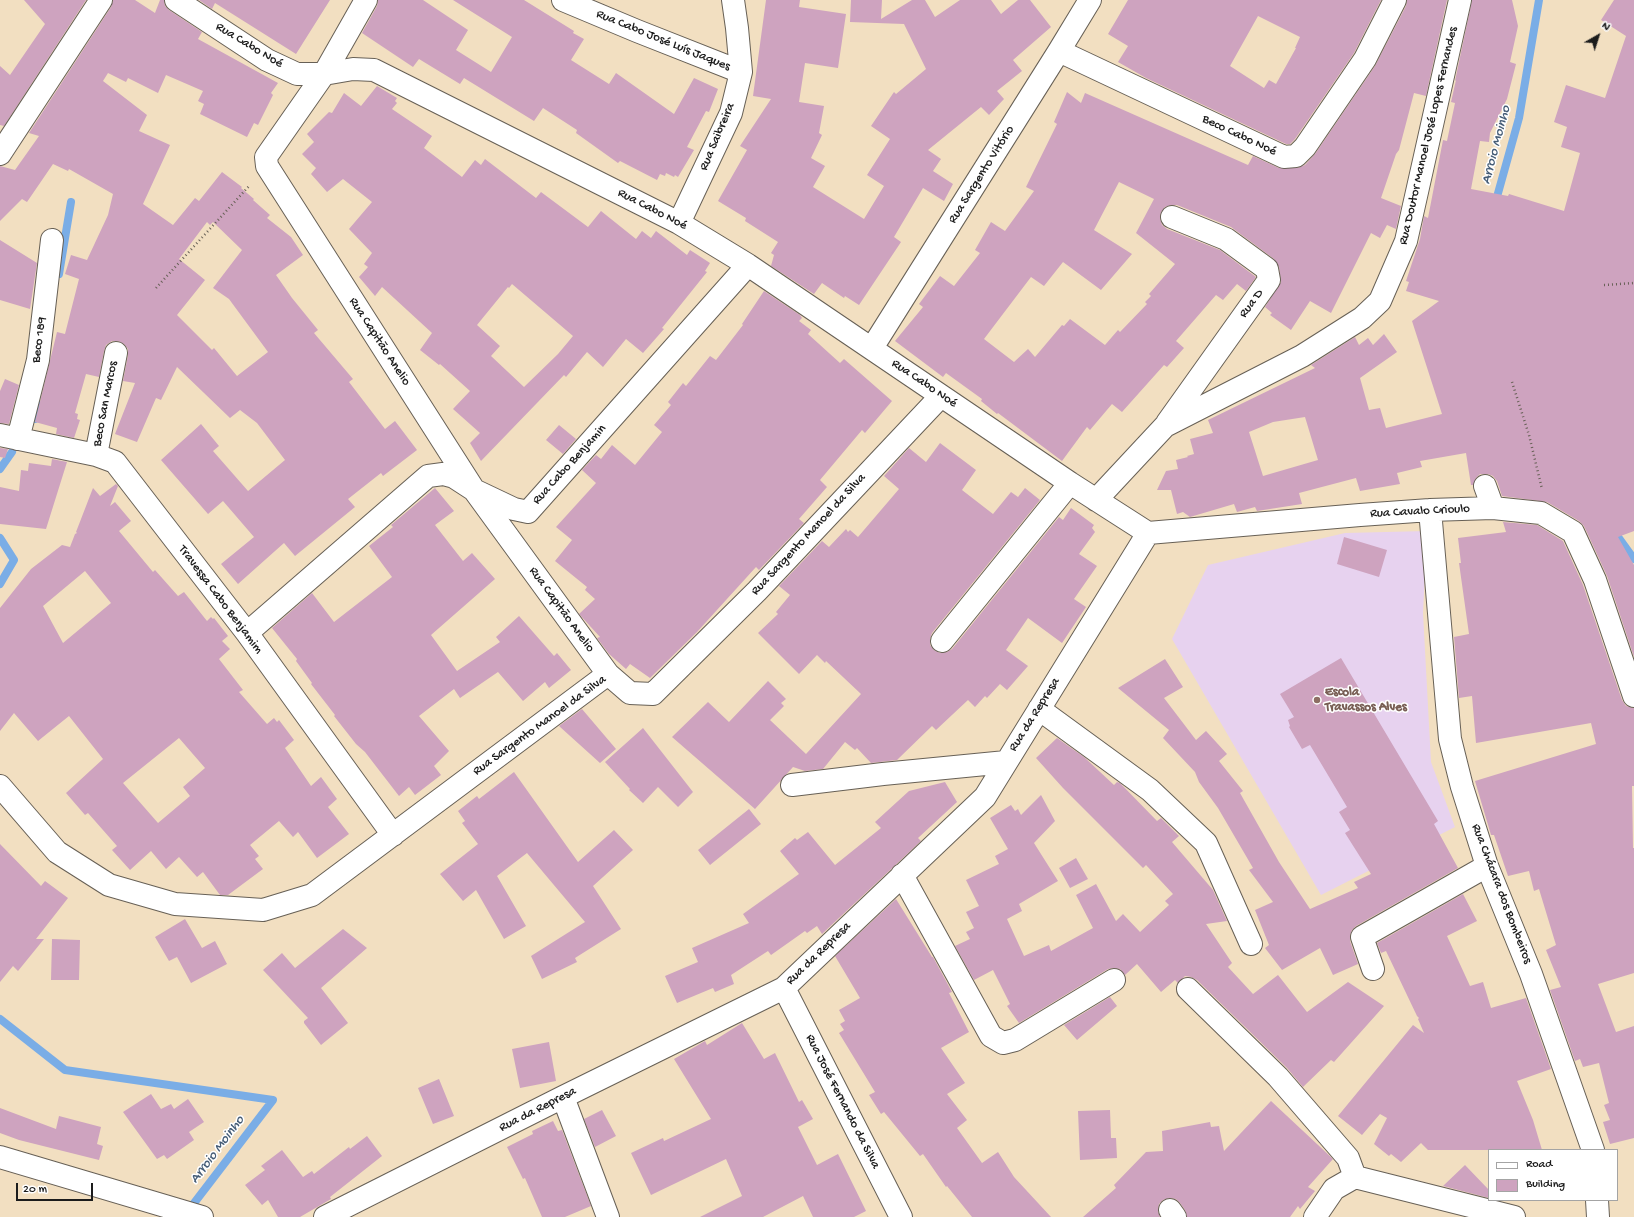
<!DOCTYPE html>
<html>
<head>
<meta charset="utf-8">
<style>
  body { margin:0 }
  #map { position:relative; width:1634px; height:1217px; overflow:hidden; background:#f2dfc1; font-family:"Gochi Hand",sans-serif }
  canvas { display:block }
  .legend { position:absolute; left:1488px; top:1149px; width:130px; height:52px; box-sizing:border-box; background:#fff; border:1px solid #a4a4a4; margin:0; padding:5px 7px; list-style:none; font-size:12px; color:#1c1c1c }
  .legend li { display:flex; align-items:center; gap:8px; height:20px }
  .legend b { width:20px; border:1px solid #a4a4a4 }
  .north { position:absolute; left:1578px; top:16px; width:40px; height:40px; -webkit-text-stroke:3px #fff; paint-order:stroke; rotate:39deg; font-size:11px; font-weight:700; line-height:16px; text-align:center; color:#1c1c1c }
  .north::after { content:''; display:block; margin:auto; width:14px; height:18px; background:#1c1c1c; clip-path:polygon(50% 0,100% 100%,50% 72%,0 100%) }
  .scale { position:absolute; left:16px; top:1183px; width:77px; height:18px; box-sizing:border-box; border:2px solid #1c1c1c; border-top:0; padding-left:5px; font-size:12px; line-height:14px; white-space:nowrap; color:#1c1c1c; -webkit-text-stroke:3px #fff; paint-order:stroke }
</style>
</head>
<body>
<div id="map">
<canvas width="1634" height="1217"></canvas>
<ul class="legend">
<li><b style="height:5px;background:#fff"></b>Road</li>
<li><b style="height:11px;background:#cea3bf"></b>Building</li>
</ul>
<div class="north">N</div>
<div class="scale">20 m</div>
</div>
<script>
const context = document.querySelector('canvas').getContext('2d');
context.lineJoin = 'round';
function paint(path, color) { context.fillStyle = color; context.fill(path, 'evenodd'); }
function strokePath(path, color, width, dash) { context.strokeStyle = color; context.lineWidth = width; context.lineCap = dash ? 'butt' : 'round'; context.setLineDash(dash || []); context.stroke(path); }
function drawText(font, color, halo, rows, align = 'center') {
  context.font = font + ' "Gochi Hand",sans-serif'; context.lineWidth = 3; context.setLineDash([]); context.textBaseline = 'middle'; context.strokeStyle = halo; context.fillStyle = color; for (const [text, x, y, turn = 0] of rows) {
    context.save(); context.translate(x, y); context.rotate((+turn || 0) * Math.PI / 180); context.textAlign = isNaN(turn) ? turn : align; if (halo) context.strokeText(text, 0, 0); context.fillText(text, 0, 0); context.restore();
  }
}
paint(new Path2D(`
  M1427,531L1423,613L1431,762L1455,827L1321,895L1172,639L1208,565L1345,533Z`), '#e7d2ef');
strokePath(new Path2D(`
  M1495,204L1519,118L1539,0
  M59,274L71,202
  M35,419L37,404
  M0,469L12,452
  M1615,528L1616,534L1634,559
  M0,538L14,560L0,584
  M0,1019L65,1070L273,1100L188,1211`), '#7aade6', 8);
paint(new Path2D(`
  M24,0H86L4,126L0,125V66L10,75L45,24Z
  M113,0H135L155,13L160,0H164L165,6L169,10L202,32L198,39L278,83L271,93L273,95L258,125L254,123L247,137L200,114L204,104L198,101L203,91L166,75L158,93L128,78L126,82L108,73L103,81L147,115L139,131L170,145L143,204L173,225L195,198L199,201L222,172L242,187L241,188L254,199L253,200L270,215L267,218L291,237L303,255L276,275L292,298L318,330L314,333L353,379L349,382L385,429L395,421L417,450L383,476L381,473L348,499L355,507L295,556L284,543L238,584L221,564L254,537L223,501L208,514L161,460L201,424L219,446L213,451L248,491L285,460L257,423L240,410L230,418L177,367L161,400L156,398L137,442L115,434L135,383L123,381L128,355V349L124,344L118,341H112L106,345L104,351L99,377L86,374L75,413L78,414L77,419L80,420L74,438L56,434L57,428L35,422L57,332L65,334L79,279L65,274L71,255L87,260L108,215L113,194L69,169L68,171L53,164L27,202L22,199L0,221V166L15,170L39,136L29,133L111,7ZM207,222L210,225L213,222L242,250L213,288L229,299L268,352L237,376L214,348L212,350L177,315L205,280L179,259Z
  M199,0H330L296,54L215,3L212,9Z
  M378,0H423L468,30L456,50L491,72L512,37L453,0H524L574,31L573,33L584,39L571,60L609,84L616,73L674,114L694,78L718,89L709,112L706,111L687,147L694,150L678,177L675,175L674,177L666,173L665,176L660,174L657,180L620,161L618,163L576,133L577,130L543,108L534,121L464,78L460,84L419,59L413,67L362,33L377,6Z
  M766,0H800L799,7L846,14L838,68L805,63L799,102L824,106L819,133L822,135L811,158L825,166L813,187L864,219L884,186L867,175L890,139L871,126L894,92L896,94L926,69L904,24L850,22L851,0H882L881,19L912,0H925L935,17L960,0H991L1001,14L1018,0H1030L1051,27L1013,60L1022,71L997,91L1004,99L989,115L981,107L928,150L941,159L933,171L953,184L944,201L923,188L894,237L901,242L859,305L845,296L844,298L822,283L814,294L771,266L774,255L771,253L778,242L745,221L746,218L718,201L747,150L740,146L771,99L753,96Z
  M1128,0H1381L1354,53L1295,139L1290,144H1286L1146,78L1118,62L1128,46L1108,34ZM1258,16L1300,37L1295,48H1296L1276,84L1269,80L1264,88L1230,66Z
  M1407,0H1447L1426,96L1414,93L1399,150L1396,154L1381,198L1401,206L1396,229L1387,225L1380,238L1371,233L1331,313L1310,301L1291,330L1270,315L1272,313L1265,307L1281,282L1279,267L1274,259L1231,227L1177,205H1171L1165,207L1161,212L1160,218L1162,225L1167,229L1220,250L1256,277L1246,291L1237,284L1223,300L1216,295L1176,341L1184,348L1167,367L1164,365L1122,412L1112,404L1090,430L1087,427L1062,461L998,413L997,414L981,401L982,399L946,373L943,377L895,341L923,307L919,304L940,276L954,286L980,253L975,250L991,222L1005,231L1034,191L1026,187L1057,124L1054,122L1067,92L1081,103L1085,93L1248,165L1253,156L1279,168H1297L1305,165L1315,154L1375,66L1406,6ZM1119,182L1154,199L1136,233L1175,264L1149,294L1151,296L1145,302L1147,304L1120,332L1118,330L1105,345L1070,319L1064,326L1062,325L1035,357L1028,349L1014,362L984,339L1031,277L1044,286L1063,262L1101,290L1132,254L1094,230Z
  M1472,0H1512L1518,26L1510,62L1516,64L1507,99L1490,133L1489,142L1480,141L1471,189L1508,196L1509,194L1564,211L1580,153L1561,147L1567,127L1554,122L1566,85L1605,98L1626,36L1601,20L1614,0H1634V531L1618,537L1634,565V657L1607,576L1584,526L1579,521L1547,502L1502,496L1497,481L1493,476L1488,474H1480L1476,478L1473,485H1471L1466,453L1420,461L1422,467L1397,473L1400,484L1360,491L1356,478L1299,493L1302,504L1257,511L1255,507L1237,512L1234,504L1190,517L1183,512L1177,514L1171,490H1157L1166,471L1178,469L1176,460L1188,457L1187,456L1194,454L1190,439L1213,433L1208,420L1315,368L1311,365L1355,337L1359,345L1368,338L1373,345L1384,334L1397,352L1360,378L1369,410L1380,408L1386,428L1442,414L1412,321L1439,301L1406,291L1409,282L1406,281L1420,239L1424,216L1428,218L1443,140L1447,141L1455,103L1451,102L1456,80L1455,81ZM1305,417L1318,460L1263,476L1249,432L1273,422Z
  M377,86L397,98L395,101L397,103L392,109L432,136L424,148L462,177L475,160L481,165L485,159L536,198L541,192L588,227L601,211L636,239L642,231L651,238L656,231L687,255L690,250L710,263L705,271L707,272L662,328L664,329L643,353L626,339L603,367L587,352L566,377L564,375L481,461L470,443L480,433L453,409L470,391L440,364L439,365L420,350L432,333L382,287L375,296L359,277L368,267L364,264L372,253L349,229L372,202L343,179L327,192L311,174L316,168L302,154L314,142L307,134L329,112L332,113L344,93L361,106ZM512,284L573,336L558,354L524,387L491,356L500,346L477,325L508,287L509,288Z
  M0,240L37,263L30,309L0,300Z
  M764,291L800,315L802,318L799,321L811,330L808,334L840,363L844,359L892,401L865,433L862,430L820,480L827,487L799,519L804,523L759,570L756,567L697,632L650,678L630,664L626,669L609,654L597,638L600,637L579,614L595,599L585,590L587,587L555,561L572,540L556,527L596,483L582,470L596,455L601,459L612,445L635,465L662,432L654,425L671,405L668,402L683,383L686,386L710,356L716,360L743,325L742,324Z
  M5,379L19,385L9,424L0,423V391Z
  M559,425L576,439L563,454L546,440Z
  M940,443L976,470L962,490L993,514L1011,492L1018,497L1025,488L1040,500L932,633L930,639V645L934,650L940,653L947,652L952,649L1059,517L1063,520L1071,508L1094,525L1092,528L1095,532L1079,554L1097,566L1074,599L1086,607L1062,643L1028,618L1006,650L1028,666L1007,690L1000,684L987,698L985,696L975,707L968,700L936,730L932,726L897,760L871,763L857,748L855,750L845,742L823,769L805,771L793,767L755,809L672,737L708,702L729,722L768,681L786,699L781,703L784,706L770,720L806,754L861,694L826,661L825,663L817,655L799,674L758,633L778,614L776,612L790,595L779,586L822,541L829,547L846,529L848,532L850,530L858,537L899,489L884,476L909,448L926,462Z
  M0,448L8,449L5,458L0,457Z
  M52,459L67,462L46,529L0,524V487L19,491L21,470L28,471L29,463L51,466Z
  M116,484L118,486L110,506L115,502L131,521L119,531L153,572L155,570L178,596L184,592L207,621L211,617L213,619L214,618L228,636L222,641L230,649L219,659L243,690L239,692L267,724L274,718L277,722L279,720L294,740L285,748L311,786L321,777L337,799L328,807L349,834L317,858L298,832L293,837L279,821L250,845L259,856L255,859L263,869L228,895H220L203,872L197,877L179,857L166,869L151,851L130,870L112,850L117,846L88,813L85,815L66,793L103,759L69,716L38,741L14,713L0,731V608L31,569L62,545L70,547L75,534L77,533L76,532L93,488L100,496ZM85,571L111,603L63,643L43,606ZM179,738L205,768L183,787L190,796L158,823L123,783Z
  M435,488L454,511L435,525L463,561L472,553L495,579L431,635L457,671L500,642L496,637L519,616L554,656L557,653L571,670L549,688L545,682L523,701L498,672L460,698L454,689L419,716L449,751L434,766L441,775L415,795L409,787L399,796L365,752L356,744L334,716L335,715L311,684L312,683L296,661L297,659L272,628L312,593L334,622L392,577L369,546L393,527L391,525Z
  M1503,522L1537,525L1563,541L1583,585L1622,700L1626,706L1634,708V786H1632L1633,848H1634V973L1598,984L1616,1032L1634,1026V1138L1610,1144L1603,1122L1610,1120L1604,1105L1609,1103L1599,1063L1583,1067L1580,1059L1575,1061L1550,990L1561,987L1546,950L1556,945L1539,889L1534,891L1529,871L1508,876L1494,835H1491L1475,781L1596,744L1591,723L1476,743L1472,696L1459,698L1454,637L1469,634L1459,563H1461L1458,538L1506,532Z
  M1344,537L1387,550L1379,577L1337,564Z
  M1341,658L1438,821L1434,824L1458,868L1356,926L1352,930L1350,935V941L1358,964L1333,975L1320,948L1282,970L1265,948L1269,945L1255,910L1273,902L1249,870L1253,868L1218,808L1199,782L1195,772L1163,738L1169,730L1118,688L1165,659L1183,687L1164,698L1196,740L1206,731L1227,754L1219,761L1243,791L1240,793L1279,862L1310,909L1358,888L1354,882L1371,874L1345,833L1350,830L1339,812L1347,807L1310,745L1302,749L1289,727L1290,726L1288,720L1294,717L1280,694Z
  M582,709L616,749L600,763L559,726Z
  M643,728L693,792L678,807L658,787L643,803L629,790L630,789L605,762Z
  M1057,738L1084,757L1114,785L1117,782L1120,783L1157,821L1161,818L1179,836L1172,842L1213,890L1227,921L1206,924L1232,963L1228,967L1253,994L1278,975L1307,1012L1348,982L1384,1006L1334,1062L1331,1060L1303,1087L1287,1068L1197,980L1191,977L1185,976L1178,983L1175,980L1161,992L1137,964L1125,975L1120,969L1113,968L1108,969L1019,1023L1007,1006L1010,1004L993,970L974,980L955,946L970,939L966,932L974,928L966,912L979,906L966,880L999,864L995,856L1008,849L990,818L1011,805L1015,811L1018,809L1021,815L1041,795L1055,821L1034,843L1058,881L1019,904L1022,911L1007,919L1024,956L1049,945L1051,951L1093,928L1076,895L1096,884L1116,921L1123,914L1140,932L1169,905L1165,901L1173,894L1146,865L1143,868L1063,788L1036,758Z
  M514,772L578,862L614,830L633,850L593,886L621,929L575,958L577,962L542,979L531,956L585,922L527,853L497,876L526,926L504,939L476,890L463,901L440,874L478,844L462,823L465,821L458,811L477,796L479,799Z
  M945,782L957,802L918,838L921,841L822,934L817,926L807,933L805,931L771,955L768,951L731,975L734,984L715,992L713,988L677,1003L665,976L698,962L692,948L749,923L743,914L799,874L780,851L795,838L797,840L808,832L835,865L881,828L875,822L909,791Z
  M749,809L761,824L710,865L698,850Z
  M0,844L41,886L45,881L68,898L36,939H44L18,971L13,966L0,982Z
  M1076,858L1088,879L1070,888L1059,868Z
  M1463,894L1477,921L1447,936L1470,986L1483,982L1491,1008L1526,998L1551,1069L1517,1081L1533,1120L1542,1150H1428L1421,1143L1401,1162L1391,1154L1389,1156L1374,1144L1387,1118L1380,1114L1362,1135L1338,1116L1413,1025L1424,1033L1418,1019L1419,1018L1417,1016L1386,951L1381,953L1377,943Z
  M896,899L932,957H933L952,992L949,993L969,1032L941,1048L965,1083L947,1094L967,1120L957,1128L982,1163L998,1152L1014,1177L1051,1217H972L947,1186L946,1187L923,1154L920,1156L884,1112L881,1114L869,1095L875,1092L839,1033L844,1030L840,1024L845,1021L839,1010L860,998L835,956Z
  M185,919L202,948L215,941L227,964L191,983L177,957L169,961L155,937Z
  M343,929L367,948L321,988L348,1023L321,1045L304,1023V1021L308,1018L263,970L282,953L295,968Z
  M52,939L80,940L79,980H51Z
  M1110,997L1117,1006L1077,1040L1064,1025Z
  M742,1023L764,1059L775,1053L799,1102L802,1100L813,1119L798,1127L817,1165L838,1154L866,1211L854,1217H813L803,1196L763,1217H700L742,1196L726,1159L651,1195L631,1153L663,1138L664,1141L711,1119L674,1059L705,1041L707,1045Z
  M549,1042L556,1081L520,1088L512,1049Z
  M439,1079L454,1116L433,1124L418,1088Z
  M151,1094L161,1109L171,1104L174,1109L188,1099L204,1122L189,1132L194,1140L167,1159L164,1155L157,1159L123,1112Z
  M1271,1101L1333,1159L1308,1187L1315,1191L1300,1209L1298,1206L1290,1217H1187L1185,1210L1180,1203L1176,1199L1169,1198L1163,1200L1159,1204L1158,1211L1160,1217H1083L1116,1188L1114,1185L1146,1152L1163,1151L1162,1131L1210,1122L1211,1127L1219,1126L1224,1151Z
  M0,1108L56,1129L59,1116L101,1127L97,1144L103,1146L99,1160L19,1140L0,1133Z
  M602,1110L616,1136L595,1147L584,1119Z
  M1110,1110L1111,1138H1116L1117,1158L1080,1160L1078,1111Z
  M553,1121L558,1131L562,1130L591,1206L565,1217H542L525,1178L523,1179L507,1147L533,1134L532,1131Z
  M367,1136L382,1156L330,1197L331,1199L300,1217H278L268,1200L262,1205L245,1185L265,1170L261,1166L282,1150L303,1177L312,1171L314,1174L349,1147L350,1149Z
  M1465,1165L1489,1190V1198L1443,1186Z`), '#cea3bf');
const minor = new Path2D(`
  M176,0L267,60L297,74H324L353,69L374,70L679,223L748,265L1070,483L1148,533L1360,515L1430,510L1493,508L1541,513L1573,532L1595,580L1634,696
  M366,0L324,74L266,157L267,166L474,490L608,674
  M563,0L637,31L741,72
  M1059,51L1284,157L1296,156L1305,147L1365,59L1395,0
  M0,154L101,0
  M679,223L731,113L741,72L737,28L733,0
  M872,348L1059,51L1090,0
  M1167,423L1269,280L1267,269L1226,239L1172,217
  M0,435L96,455L115,462L247,633L393,835
  M18,439L38,360L52,240
  M96,455L116,353
  M1485,486L1493,508
  M1096,500L1165,426L1302,356L1362,318L1380,301L1406,241L1460,0
  M1430,510L1450,739L1462,787L1487,866L1531,974L1593,1150
  M247,633L428,476L443,474L454,477L474,490L514,509L528,512L748,265
  M942,641L1070,483
  M1039,709L1150,790L1206,843L1251,944
  M792,785L883,774L1006,762
  M0,786L57,852L109,885L175,904L263,910L312,895L608,674L630,693L653,694L757,591L941,396
  M902,875L991,1036L1003,1043L1015,1040L1114,980
  M1373,969L1362,937L1487,866
  M784,988L901,1217
  M1188,989L1278,1077L1348,1158L1355,1177
  M563,1097L608,1217
  M0,1157L202,1217
  M1597,1200L1598,1217
  M1170,1210L1175,1217
  M325,1217L563,1097L784,988L985,797L1148,533
  M1315,1217L1334,1189L1355,1177L1514,1217`);
strokePath(minor, '#676056', 24);
strokePath(new Path2D(`
  M1604,285L1634,283
  M156,288L250,185
  M1512,382L1529,435L1542,489`), '#676056', 2.5, [1, 3]);
strokePath(minor, '#fff', 22);
for (const [x, y, r, color] of [
  [1317,700,4,"#8d6e63"]
]) { const dot = new Path2D(); dot.arc(x, y, r, 0, 2 * Math.PI); context.fillStyle = color; context.fill(dot); strokePath(dot, '#fff', 1.5); }
drawText('13px', '#1c1c1c', '#fff', [
  ["Rua Cabo José Luís Jaques",663,41,22],
  ["Rua Cabo Noé",249,46,31],
  ["Beco Cabo Noé",1239,136,25],
  ["Rua Doutor Manoel José Lopes Fernandes",1429,136,-77],
  ["Rua Saibreira",718,137,-67],
  ["Rua Sargento Vitório",982,175,-58],
  ["Rua Cabo Noé",652,210,27],
  ["Rua D",1252,304,-54],
  ["Beco 189",40,340,-82],
  ["Rua Capitão Anelio",379,342,57],
  ["Rua Cabo Noé",924,384,34],
  ["Beco San Marcos",106,404,-79],
  ["Rua Cabo Benjamin",570,465,-48],
  ["Rua Cavalo Crioulo",1420,512,-3],
  ["Rua Sargento Manoel da Silva",809,535,-47],
  ["Travessa Cabo Benjamim",220,600,53],
  ["Rua Capitão Anelio",561,610,54],
  ["Rua da Represa",1035,715,-58],
  ["Rua Sargento Manoel da Silva",540,726,-36],
  ["Rua Chácara dos Bombeiros",1501,894,69],
  ["Rua da Represa",819,954,-44],
  ["Rua José Fernando da Silva",842,1102,63],
  ["Rua da Represa",538,1110,-27]
]);
drawText('bold 13px', '#785e54', '#fff', [
  ["Escola",1325,693],
  ["Travassos Alves",1325,708]
], 'left');
drawText('italic 14px', '#465d77', '#fff', [
  ["Arroio Moinho",1497,145,-75],
  ["Arroio Moinho",218,1150,-53]
]);
</script>
</body>
</html>
